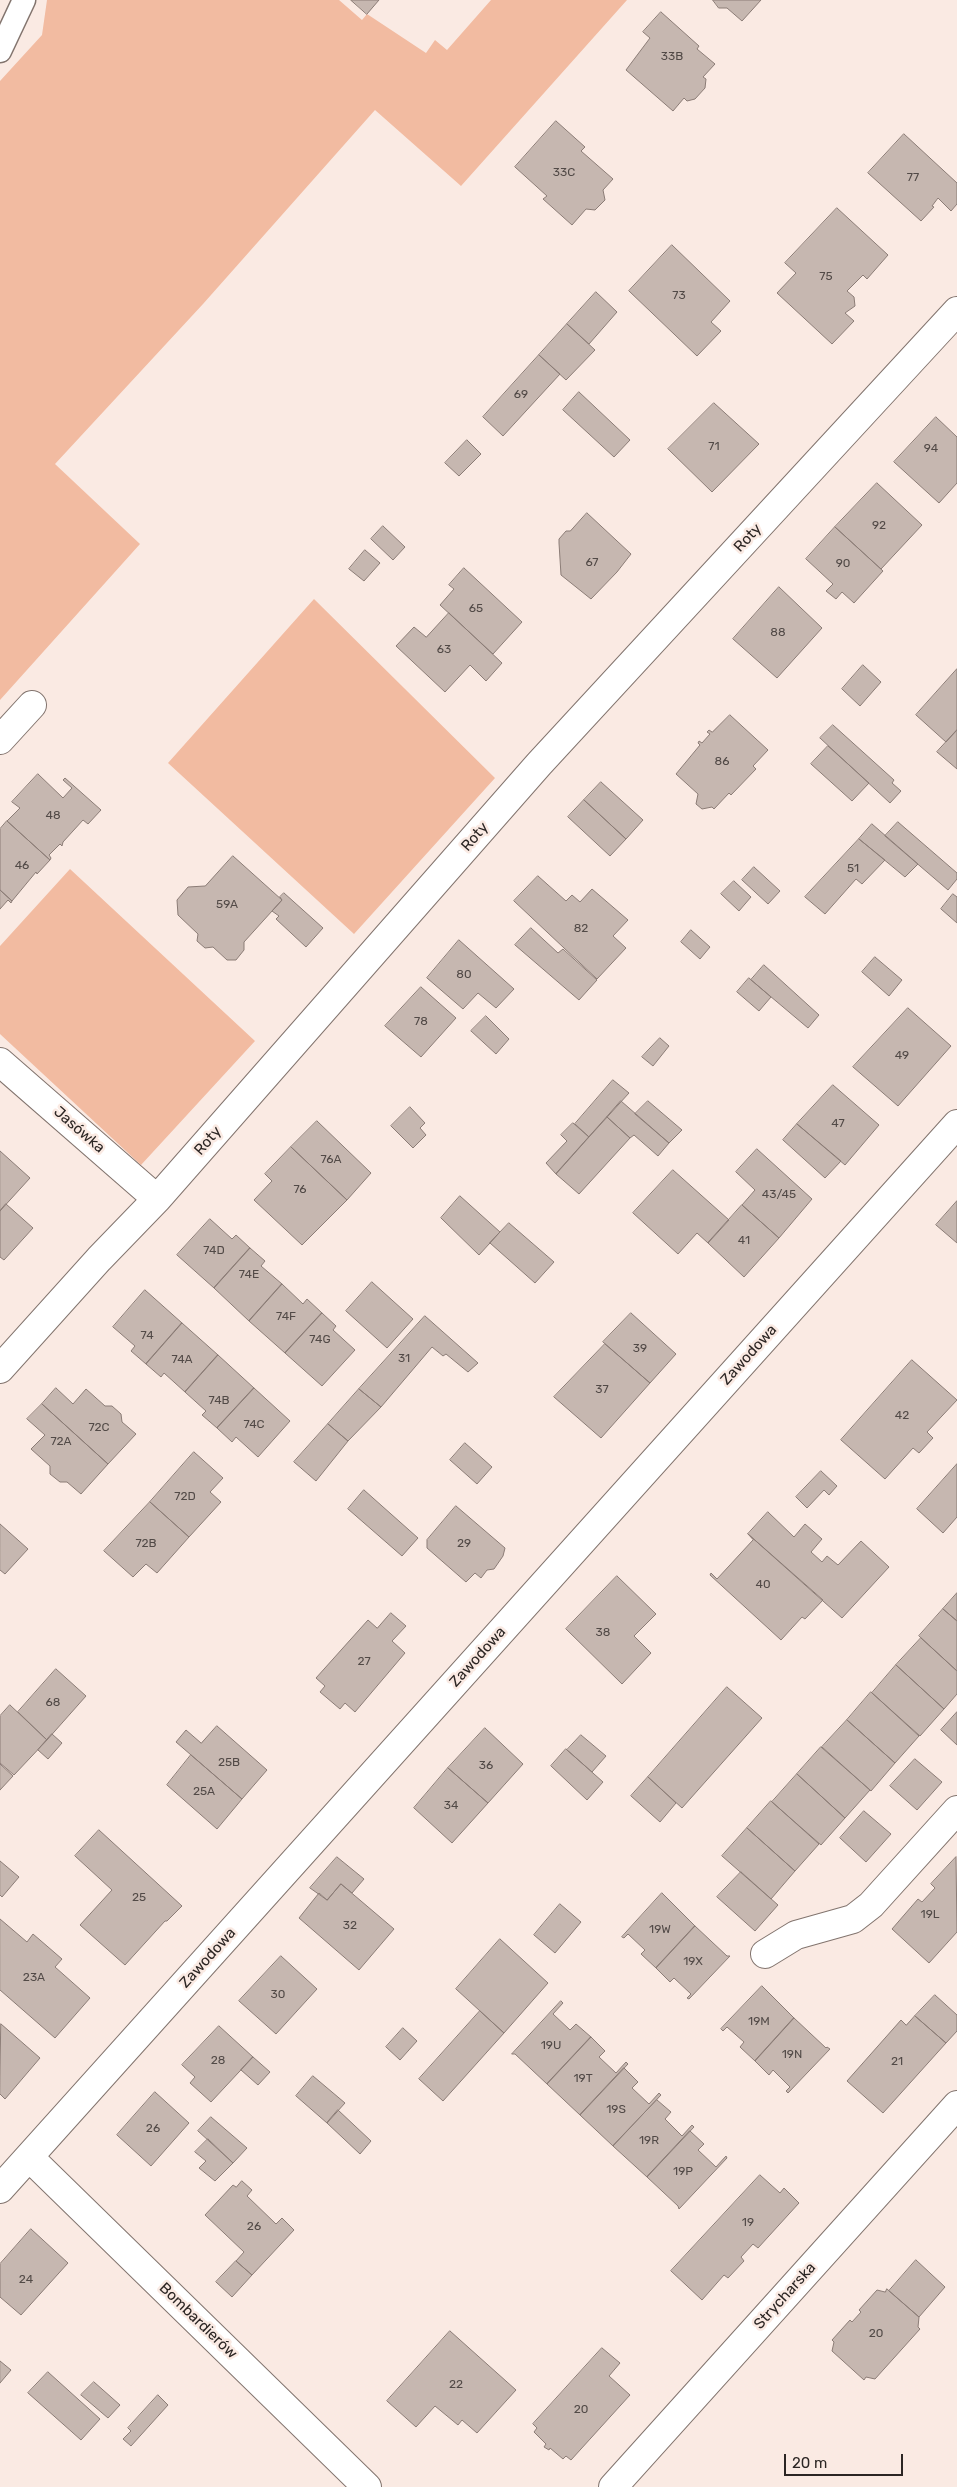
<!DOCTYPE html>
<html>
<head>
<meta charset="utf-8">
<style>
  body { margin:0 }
  #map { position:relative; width:957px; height:2487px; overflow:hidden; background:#faeae3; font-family:Rubik,sans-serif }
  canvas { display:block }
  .scale { position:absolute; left:784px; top:2454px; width:119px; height:22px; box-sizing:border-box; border:2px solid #2c2624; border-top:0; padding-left:6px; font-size:15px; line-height:18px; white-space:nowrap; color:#2c2624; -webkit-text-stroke:4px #faeae3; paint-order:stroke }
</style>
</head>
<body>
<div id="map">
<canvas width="957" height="2487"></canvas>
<div class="scale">20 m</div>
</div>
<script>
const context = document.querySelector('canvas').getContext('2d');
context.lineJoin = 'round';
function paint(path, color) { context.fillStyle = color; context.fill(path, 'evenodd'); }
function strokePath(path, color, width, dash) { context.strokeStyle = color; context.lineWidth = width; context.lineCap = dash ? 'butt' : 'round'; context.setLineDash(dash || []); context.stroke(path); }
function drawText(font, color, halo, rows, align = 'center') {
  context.font = font + ' Rubik,sans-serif'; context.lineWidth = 5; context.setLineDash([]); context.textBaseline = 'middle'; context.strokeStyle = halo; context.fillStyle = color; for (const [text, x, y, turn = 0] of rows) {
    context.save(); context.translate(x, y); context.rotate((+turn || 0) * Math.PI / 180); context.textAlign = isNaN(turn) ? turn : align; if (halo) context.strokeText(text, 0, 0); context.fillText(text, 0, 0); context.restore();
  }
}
paint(new Path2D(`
  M47,0H339L362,20L367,14L426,53L435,40L447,50L491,0H627L461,186L375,110L203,304L55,464L140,544L0,700V81L42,35Z
  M314,599L495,778L354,934L168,763Z
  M70,869L255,1041L141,1165L0,1034V946Z`), '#f2bba1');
const building = new Path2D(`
  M351,0H379L367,14Z
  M713,0H761L742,21L727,8H719Z
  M661,12L699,46L697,49L715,64L703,77L706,79L705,88L695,99L687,101L684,98L673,111L626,70L650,38L643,32Z
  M556,121L585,147L581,151L613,179L603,190L605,200L595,210L586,209L572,225L543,199L547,196L515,167Z
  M904,134L957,183V204L951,211L938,198L932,206L934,207L921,221L868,173Z
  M837,208L888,255L867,279L863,275L847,291L854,297L855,306L845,313L854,321L832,344L777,293L796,273L785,263Z
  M672,245L730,301L711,322L721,331L697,356L629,291Z
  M596,292L617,312L589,344L567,324Z
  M567,324L595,350L566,380L539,355Z
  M539,355L560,374L503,436L483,417Z
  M579,392L630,440L614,457L563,410Z
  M714,403L759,444L712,492L668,449Z
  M936,417L957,437V483L939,503L894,462Z
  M467,440L481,454L459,476L445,463Z
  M877,483L922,525L881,569L835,527Z
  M587,513L631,554L617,572L591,599L561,575L559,543V539L566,531H570Z
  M383,526L405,547L393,560L371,539Z
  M835,527L883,571L854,603L842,592L836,599L826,591L833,584L806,559Z
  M365,550L380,563L364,581L349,569Z
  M464,568L522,622L493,654L440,605L454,589L449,585Z
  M779,587L822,628L777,678L733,639Z
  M449,613L502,663L486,681L470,665L445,692L396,646L414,627L426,637Z
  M863,665L881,682L860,706L842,689Z
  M957,669V730L946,742L916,715Z
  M730,715L768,750L753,766L756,769L731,795L729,793L714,809L712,807L702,809L696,804L698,794L676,774L700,745L698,743L699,741L702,743L710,734L707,732L709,730L712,732Z
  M833,725L894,780L892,783L901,791L890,803L820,738Z
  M957,730V769L937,752Z
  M828,746L869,783L852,801L811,764Z
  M38,774L63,798L72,788L63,780L65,778L101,810L88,824L83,820L63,842L62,846L60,844L49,855L51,858L50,860L7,821L20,808L12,802Z
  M601,782L643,820L626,839L584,800Z
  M584,800L626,839L610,856L568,817Z
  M7,821L50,860L37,874L36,872L12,901L0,890V829Z
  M898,822L957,873V879L948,890L885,836Z
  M872,824L918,864L905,877L859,839Z
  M859,839L885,860L862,884L856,879L825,914L805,897Z
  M233,856L282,900L244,942V950L236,960H227L213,947L205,948L197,941L198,934L178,915L177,900L188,887L205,886Z
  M754,867L780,891L768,904L742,880Z
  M538,876L566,901L572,895L580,902L592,889L628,920L613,936L626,948L597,979L514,901Z
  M734,881L751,897L739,911L721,894Z
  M0,890L12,901L11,903L8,900L0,909Z
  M284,893L323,928L306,947L276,919L279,916L272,911L282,900L280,897Z
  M953,894L957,897V923L941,909Z
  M531,928L558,953L563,949L597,980L579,1000L515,945Z
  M691,930L710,947L700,959L681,942Z
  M459,940L514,989L496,1008L478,993L463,1009L427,978Z
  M875,957L902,980L889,996L862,972Z
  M764,965L819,1015L808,1028L751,980Z
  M749,978L771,997L759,1011L737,992Z
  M421,987L456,1018L421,1057L385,1026Z
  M908,1008L951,1046L898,1106L853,1067Z
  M486,1016L509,1039L496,1054L471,1031Z
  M660,1038L669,1046L653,1066L642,1057Z
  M613,1080L629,1093L589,1137L575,1124Z
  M833,1085L879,1125L845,1165L797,1124Z
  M621,1101L669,1143L658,1156L634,1135L630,1138L607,1117Z
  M648,1101L682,1130L669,1143L635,1114Z
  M410,1107L425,1123L420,1128L426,1135L413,1148L391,1126Z
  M607,1117L630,1138L579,1194L556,1174Z
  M317,1121L371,1173L347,1200L291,1147Z
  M573,1123L589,1137L556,1174L546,1163L567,1141L561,1135Z
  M797,1124L841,1161L825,1178L783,1140Z
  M291,1147L347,1200L302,1245L254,1200L272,1181L265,1174Z
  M757,1149L812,1199L779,1238L742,1205L755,1190L736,1172Z
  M0,1151L30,1178L0,1211Z
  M673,1170L729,1220L708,1243L697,1233L678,1254L633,1213Z
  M460,1196L500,1232L479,1255L441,1218Z
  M957,1201V1243L936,1225Z
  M6,1204L33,1228L4,1260L0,1257V1211Z
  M742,1205L779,1238L744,1277L708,1243Z
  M210,1219L232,1239L236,1235L250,1248L214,1288L177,1255Z
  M509,1223L554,1262L535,1283L490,1243Z
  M250,1248L265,1261L261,1266L282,1284L249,1321L214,1288Z
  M372,1282L413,1319L387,1348L346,1311Z
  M282,1284L303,1304L307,1299L322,1313L285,1353L249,1321Z
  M145,1290L182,1323L146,1364L131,1351L135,1346L113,1327Z
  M322,1313L336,1326L333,1330L355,1350L322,1386L285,1353Z
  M631,1313L676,1354L650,1383L603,1342Z
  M425,1316L478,1363L468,1372L446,1354L443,1356L432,1347L381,1407L359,1389Z
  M182,1323L218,1355L185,1392L164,1373L161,1377L146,1364Z
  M605,1344L650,1383L601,1438L554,1397Z
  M218,1355L254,1388L217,1428L202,1415L206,1411L185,1392Z
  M912,1360L957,1400L927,1432L933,1438L919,1453L913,1448L885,1479L841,1440Z
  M56,1388L73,1404L86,1389L105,1406H112L121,1414L122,1422L136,1434L108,1464L42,1404Z
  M254,1388L290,1421L258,1457L236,1437L232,1442L217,1428Z
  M359,1389L381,1407L348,1441L328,1424Z
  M42,1404L108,1464L81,1494L67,1482H60L50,1474V1466L31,1449L45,1435L27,1419Z
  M328,1424L348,1441L316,1481L294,1462Z
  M465,1443L492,1467L477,1484L450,1460Z
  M194,1452L223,1478L210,1492L221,1502L189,1537L150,1502Z
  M957,1464V1517L943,1533L917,1509Z
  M821,1471L837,1486L829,1495L824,1490L807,1508L796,1497Z
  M364,1490L418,1538L402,1556L348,1509Z
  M150,1502L189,1537L157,1573L146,1564L133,1577L104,1551Z
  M456,1506L505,1548L503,1556L494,1569L487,1570L481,1578L475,1573L466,1582L427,1548V1540Z
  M768,1512L794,1537L805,1524L822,1539L811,1552L822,1562L827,1556L838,1565L861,1541L889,1567L842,1618L748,1534Z
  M0,1524L28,1549L5,1574L0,1570Z
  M748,1534L823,1600L805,1619L802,1617L781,1640L710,1575L711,1573L717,1579L753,1540Z
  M617,1576L656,1614L634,1636L651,1653L622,1684L566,1629Z
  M957,1593V1621L943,1609Z
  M943,1609L957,1621V1671L919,1636Z
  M391,1613L406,1626L392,1641L405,1653L355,1712L345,1703L340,1709L320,1692L325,1686L316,1678L368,1620L377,1628Z
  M921,1638L957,1671V1694L944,1709L896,1665Z
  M896,1665L944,1709L920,1736L872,1693Z
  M56,1669L86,1696L47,1740L18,1712Z
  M727,1687L762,1718L682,1808L648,1777Z
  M871,1692L919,1736L895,1763L847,1720Z
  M10,1705L47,1740L14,1775L0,1763V1716Z
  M957,1712V1745L941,1730Z
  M847,1720L895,1763L871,1791L822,1747Z
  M217,1726L267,1770L242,1799L176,1742L186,1730L201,1743Z
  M485,1728L523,1764L488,1803L448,1768Z
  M52,1734L62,1743L48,1759L38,1750Z
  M581,1735L606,1756L592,1772L567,1750Z
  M821,1747L870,1790L845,1818L797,1774Z
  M566,1749L603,1782L587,1800L551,1766Z
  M191,1755L242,1799L217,1829L167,1785Z
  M915,1759L942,1782L917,1810L890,1786Z
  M0,1764L13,1776L0,1790Z
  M448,1768L488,1803L452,1843L414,1808Z
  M797,1774L845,1818L821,1845L772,1802Z
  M648,1777L676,1803L660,1822L631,1796Z
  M771,1801L819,1844L795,1871L747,1828Z
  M864,1811L891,1834L866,1862L840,1838Z
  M747,1828L795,1871L771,1899L722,1856Z
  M99,1830L182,1906L167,1921H165L125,1965L80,1925L112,1890L75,1856Z
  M337,1857L364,1879L352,1893L341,1884L327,1900L310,1888Z
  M956,1857L957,1932L929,1963L892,1929L918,1899L922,1902L935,1888L931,1884Z
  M0,1861L19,1877L2,1897L0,1895Z
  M741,1872L778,1905L755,1931L717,1897Z
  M341,1884L394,1929L359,1970L299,1918L319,1893L327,1900Z
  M662,1893L695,1926L656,1968L641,1954L645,1950L628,1934L624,1938L622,1937Z
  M560,1904L581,1922L555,1953L534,1935Z
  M0,1919L27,1942L33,1934L62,1959L55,1967L90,1998L55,2038L0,1990Z
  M695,1926L727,1956H730L689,1999L687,1998L691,1994L674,1978L670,1982L656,1968Z
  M500,1939L548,1983L504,2033L456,1989Z
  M281,1956L317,1989L276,2034L239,2001Z
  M762,1986L794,2018L755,2061L740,2047L744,2042L727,2027L723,2031L721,2029Z
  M935,1995L957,2015V2031L946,2043L915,2016Z
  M561,2001L563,2003L553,2014L570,2030L576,2024L591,2037L547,2084L515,2054H512Z
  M480,2011L504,2033L443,2101L419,2079Z
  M915,2016L946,2043L883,2113L847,2081L901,2020L906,2025Z
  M794,2018L826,2048L827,2047L830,2049L788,2093L786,2091L790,2087L773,2070L769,2075L755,2061Z
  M1,2024L40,2058L5,2099L0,2094Z
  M219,2026L253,2057L211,2102L190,2083L195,2077L182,2065Z
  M403,2028L417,2041L400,2060L386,2047Z
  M591,2037L605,2051L599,2057L616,2073L626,2062L628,2064L580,2115L547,2084Z
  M253,2057L270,2072L258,2085L241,2070Z
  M624,2068L638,2082L632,2088L649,2104L659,2093L661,2095L613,2146L580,2115Z
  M313,2076L345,2103L327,2123L296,2096Z
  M155,2092L189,2123L151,2166L117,2135Z
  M657,2100L671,2112L665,2119L682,2136L692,2125L694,2127L647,2177L613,2146Z
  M338,2110L371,2141L360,2154L327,2123Z
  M211,2117L247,2148L233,2163L198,2131Z
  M690,2131L704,2144L698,2150L716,2167L726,2156L727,2158L679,2209L678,2206L647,2177Z
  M208,2139L233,2163L215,2181L199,2168L206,2161L195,2152Z
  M760,2175L780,2193L784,2188L799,2203L758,2248L753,2244L741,2257L744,2261L728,2278L724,2275L702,2300L671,2271Z
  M242,2181L252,2190L247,2196L276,2224L282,2218L294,2230L252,2275L236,2261L244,2252L205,2215L233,2185L236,2187Z
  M31,2229L68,2263L21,2315L0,2297V2264Z
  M916,2260L945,2287L919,2317L889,2291Z
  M236,2261L252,2275L232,2297L216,2282Z
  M887,2289L919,2317L918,2327L920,2329L875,2379L866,2377L864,2380L832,2351L834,2342L832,2340L850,2320L852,2322L861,2312L859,2310L877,2290L885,2292Z
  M450,2331L516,2390L477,2433L462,2420L458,2425L435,2406L416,2427L387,2401Z
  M602,2348L620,2363L609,2376L630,2395L571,2460L566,2456L563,2459L550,2448L549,2450L544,2447L546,2444L534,2432L537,2428L533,2424Z
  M0,2361L11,2370L0,2383Z
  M48,2372L100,2419L81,2440L28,2393Z
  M94,2382L120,2405L108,2418L81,2395Z
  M158,2395L168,2405L131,2446L123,2439L131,2431L128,2428Z`);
paint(building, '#c6b7b0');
strokePath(building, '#8b7c76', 1);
const lane = new Path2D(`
  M0,51L24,0`);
const street = new Path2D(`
  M0,740L32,705
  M0,1062L157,1199
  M0,1369L99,1259L157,1199L539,764L957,311
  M765,1954L796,1935L853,1919L871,1905L957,1810
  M29,2157L367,2487
  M0,2189L957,1124
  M613,2487L957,2105`);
strokePath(lane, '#82746e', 25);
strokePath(street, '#82746e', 30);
strokePath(lane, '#fff', 22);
strokePath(street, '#fff', 28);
drawText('12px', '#524a47', null, [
  ["33B",672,57],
  ["33C",564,173],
  ["77",913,178],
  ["75",826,277],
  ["73",679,296],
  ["69",521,395],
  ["71",714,447],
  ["94",931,449],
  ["92",879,526],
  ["67",592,563],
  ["90",843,564],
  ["65",476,609],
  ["88",778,633],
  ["63",444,650],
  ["86",722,762],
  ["48",53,816],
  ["46",22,866],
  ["51",853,869],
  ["59A",227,905],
  ["82",581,929],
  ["80",464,975],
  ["78",421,1022],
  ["49",902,1056],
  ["47",838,1124],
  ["76A",331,1160],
  ["76",300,1190],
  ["43/45",779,1195],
  ["41",744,1241],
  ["74D",214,1251],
  ["74E",249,1275],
  ["74F",286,1317],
  ["74",147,1336],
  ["74G",320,1340],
  ["39",640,1349],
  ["31",404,1359],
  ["74A",182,1360],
  ["37",602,1390],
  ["74B",219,1401],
  ["42",902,1416],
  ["74C",254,1425],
  ["72C",99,1428],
  ["72A",61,1442],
  ["72D",185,1497],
  ["72B",146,1544],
  ["29",464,1544],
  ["40",763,1585],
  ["38",603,1633],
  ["27",364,1662],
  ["68",53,1703],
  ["25B",229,1763],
  ["36",486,1766],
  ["25A",204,1792],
  ["34",451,1806],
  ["25",139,1898],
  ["19L",930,1915],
  ["32",350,1926],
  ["19W",660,1930],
  ["19X",693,1962],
  ["23A",34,1978],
  ["30",278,1995],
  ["19M",759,2022],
  ["19U",551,2046],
  ["19N",792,2055],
  ["28",218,2061],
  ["21",897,2062],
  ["19T",583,2079],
  ["19S",616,2110],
  ["26",153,2129],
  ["19R",649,2141],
  ["19P",683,2172],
  ["19",748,2223],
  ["26",254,2227],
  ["24",26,2280],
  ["20",876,2334],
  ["22",456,2385],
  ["20",581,2410]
]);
drawText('15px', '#2c2624', '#faeae3', [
  ["Roty",748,538,-47],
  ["Roty",475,837,-49],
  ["Jasówka",79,1130,41],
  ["Roty",208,1141,-49],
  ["Zawodowa",749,1355,-48],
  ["Zawodowa",478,1657,-48],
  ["Zawodowa",208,1958,-48],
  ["Strycharska",785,2296,-48],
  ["Bombardierów",198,2321,44]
]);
</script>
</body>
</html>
